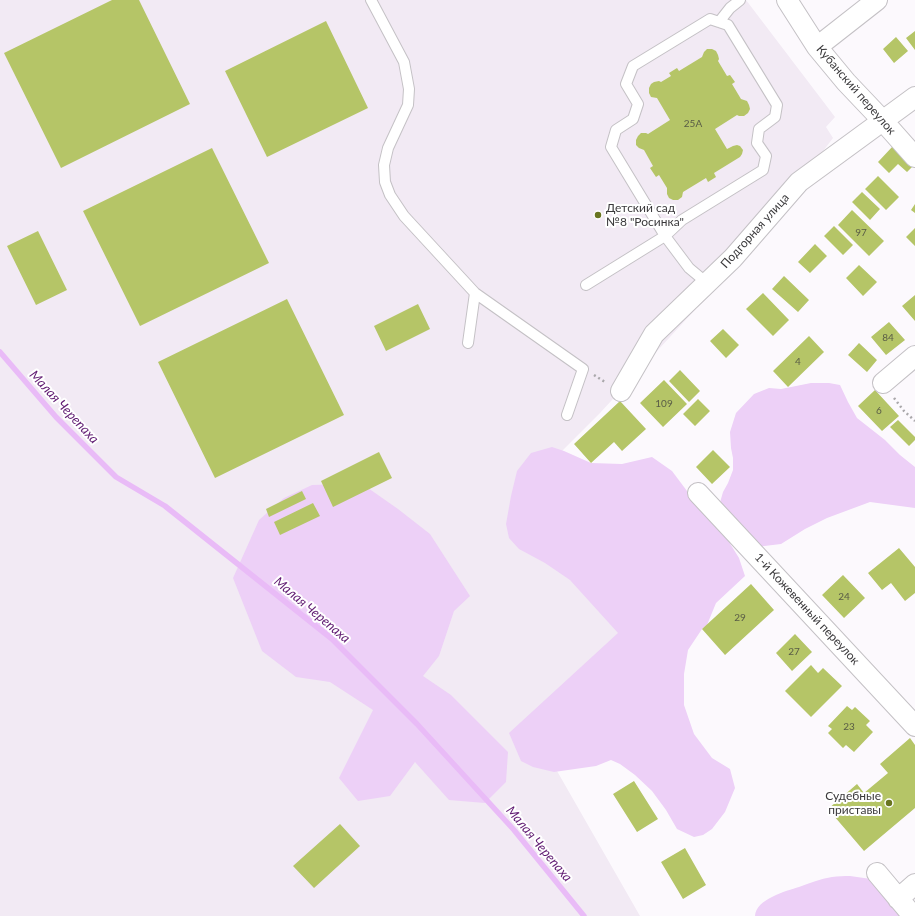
<!DOCTYPE html>
<html>
<head>
<meta charset="utf-8">
<style>
  body { margin:0 }
  canvas { display:block; background:#fcf9fd }
</style>
</head>
<body>
<canvas width="915" height="916"></canvas>
<script>
const context = document.querySelector('canvas').getContext('2d');
context.lineJoin = 'round';
function paint(path, color) { context.fillStyle = color; context.fill(path, 'evenodd'); }
function strokePath(path, color, width, dash) { context.strokeStyle = color; context.lineWidth = width; context.lineCap = dash ? 'butt' : 'round'; context.setLineDash(dash || []); context.stroke(path); }
function drawText(font, color, halo, rows, align = 'center') {
  context.font = font + ' Lato,sans-serif'; context.lineWidth = 4; context.setLineDash([]); context.textBaseline = 'middle'; context.strokeStyle = halo; context.fillStyle = color; for (const [text, x, y, turn = 0] of rows) {
    context.save(); context.translate(x, y); context.rotate((+turn || 0) * Math.PI / 180); context.textAlign = isNaN(turn) ? turn : align; if (halo) context.strokeText(text, 0, 0); context.fillText(text, 0, 0); context.restore();
  }
}
paint(new Path2D(`
  M0,0H746L835,117L826,127L833,138L739,262L600,413L539,474L632,627L545,750L640,916H0Z`), '#f2eaf4');
paint(new Path2D(`
  M811,383H829L840,385L848,402L857,418L885,440L900,455L915,467V508L870,502L827,518L805,529L781,544L756,547L719,506L723,492L728,483L733,470V458L731,448L730,432L736,413L754,394L769,388L781,389Z
  M552,447L564,451L591,463L622,464L652,457L672,471L690,495L721,529L739,558L745,576L716,603L707,625L702,629L688,650L684,674V705L694,734L712,758L730,769L735,788L725,812L712,829L703,835L694,837L677,829L666,810L652,791L635,775L620,764L611,760L596,766L554,772L533,767L521,761L509,733L618,633L570,580L545,563L519,549L509,538L506,524L511,496L517,471L531,453Z
  M344,484L368,488L398,509L430,534L470,596L454,611L439,656L423,676L451,695L508,752L506,782L485,803L449,800L415,762L390,796L358,801L339,778L373,710L330,682L296,677L262,651L233,578L259,520L284,498L312,485Z
  M850,876L871,879L903,916H755C756,899 786,891 799,887C810,883 820,879 832,877C838,876 844,876 850,876Z`), '#edd0f7');
strokePath(new Path2D(`
  M0,352L56,417L116,477L165,506L332,639L417,724L514,830L584,916`), '#e9bbf7', 5.5);
paint(new Path2D(`
  M112,0H139L190,104L61,168L4,53Z
  M326,21L368,108L267,157L225,71Z
  M915,31V50L906,38Z
  M896,37L908,51L894,63L883,49Z
  M707,49H712L716,51L718,55L719,59L718,61L727,76L730,75L735,82L732,84L741,99L747,101L749,105L750,109L748,113L744,116H739L737,115L715,129L727,149L733,146L737,145L740,146L743,150L742,154L740,157L714,173L716,177L708,182L706,178L683,192L682,197L678,200H673L669,198L667,194V188L659,175L656,177L650,168L653,166L644,150L639,148L636,145V140L638,136L641,133H646L648,134L670,120L657,98L651,97L649,93V88L651,84L654,82L659,81L661,82L671,76L669,73L677,68L679,71L702,57L704,52Z
  M893,146L914,165L907,172L898,164L889,173L878,162Z
  M212,148L269,263L140,326L83,211Z
  M878,176L899,197L886,210L865,189Z
  M862,192L880,209L870,220L852,202Z
  M915,204V213L911,210Z
  M852,210L884,241L869,256L838,225Z
  M834,226L853,245L843,255L824,236Z
  M915,228V246L906,237Z
  M38,231L67,290L36,305L7,246Z
  M815,244L827,256L810,273L798,262Z
  M859,265L877,282L863,296L846,278Z
  M784,276L809,300L798,312L772,289Z
  M763,293L789,320L773,336L746,309Z
  M915,295V321L902,306Z
  M287,299L344,415L215,478L158,362Z
  M418,304L430,329L386,351L374,326Z
  M889,322L905,340L886,355L871,337Z
  M723,329L739,345L726,358L710,341Z
  M809,336L824,352L788,387L773,371Z
  M859,343L877,360L867,372L848,355Z
  M680,370L700,391L689,402L669,381Z
  M664,380L687,404L663,427L640,403Z
  M875,390L899,416L882,431L858,406Z
  M698,399L710,411L695,426L683,414Z
  M620,401L646,429L622,451L614,442L591,463L574,444Z
  M898,420L915,437V440L909,446L890,427Z
  M713,450L730,467L712,484L696,467Z
  M379,452L392,478L333,507L321,481Z
  M302,491L306,499L269,517L266,509Z
  M313,503L320,516L280,535L274,522Z
  M899,548L915,567V593L905,601L891,583L882,590L868,573Z
  M843,575L865,598L844,618L822,595Z
  M751,584L774,610L725,655L702,629Z
  M795,634L812,652L792,671L776,653Z
  M811,665L818,673L823,668L842,686L811,717L785,691Z
  M847,706L852,710L855,707L870,721L866,725L873,732L854,752L846,745L843,748L828,733L832,729L828,726Z
  M910,738L915,745V808L864,851L828,809L857,784L864,793L888,773L880,764Z
  M634,781L658,819L637,832L613,794Z
  M340,824L360,846L314,888L293,866Z
  M685,848L706,885L683,899L661,862Z`), '#b5c567');
const lane = new Path2D(`
  M371,0L404,62L409,89L408,105L388,148L384,165L385,182L390,195L404,216L475,293L583,369L567,415
  M719,22L730,8L740,0
  M586,285L665,236L682,220L763,170L766,156L757,143L759,129L775,117L777,105L728,25L710,19L633,66L626,84L638,104L633,119L616,130L611,147L665,236L689,268L707,283
  M468,343L475,293`);
const street = new Path2D(`
  M787,0L817,47L846,82L883,121L915,157
  M817,47L877,0
  M883,383L915,356
  M621,391L654,334L733,258L799,182L915,97
  M698,493L915,726
  M877,873L913,916
  M898,899L915,884`);
strokePath(lane, '#c4c1c5', 12);
strokePath(street, '#c4c1c5', 22);
strokePath(new Path2D(`
  M594,375L605,382
  M894,398L904,411L915,421`), '#aaa8ab', 2.5, [2, 3]);
strokePath(lane, '#fff', 10);
strokePath(street, '#fff', 20);
for (const [x, y, r, color] of [
  [598,215,4,"#697520"],
  [889,803,4,"#697520"]
]) { const dot = new Path2D(); dot.arc(x, y, r, 0, 2 * Math.PI); context.fillStyle = color; context.fill(dot); strokePath(dot, '#fff', 1.5); }
drawText('10px', '#595c46', null, [
  ["25А",693,124],
  ["97",861,233],
  ["84",888,338],
  ["4",798,362],
  ["109",664,404],
  ["6",879,411],
  ["24",844,597],
  ["29",740,618],
  ["27",794,652],
  ["23",849,727]
]);
drawText('12px', '#3a393b', '#fff', [
  ["Кубанский переулок",856,90,49],
  ["Подгорная улица",755,231,-48],
  ["1-й Кожевенный переулок",807,609,47]
]);
drawText('12px', '#3a393b', '#fff', [
  ["Детский сад",606,208],
  ["№8 \"Росинка\"",606,222],
  ["Судебные",881,796,"right"],
  ["приставы",881,810,"right"]
], 'left');
drawText('italic 13px', '#601b72', '#fff', [
  ["Малая Черепаха",64,407,47],
  ["Малая Черепаха",312,610,40],
  ["Малая Черепаха",539,844,50]
]);
</script>
</body>
</html>
